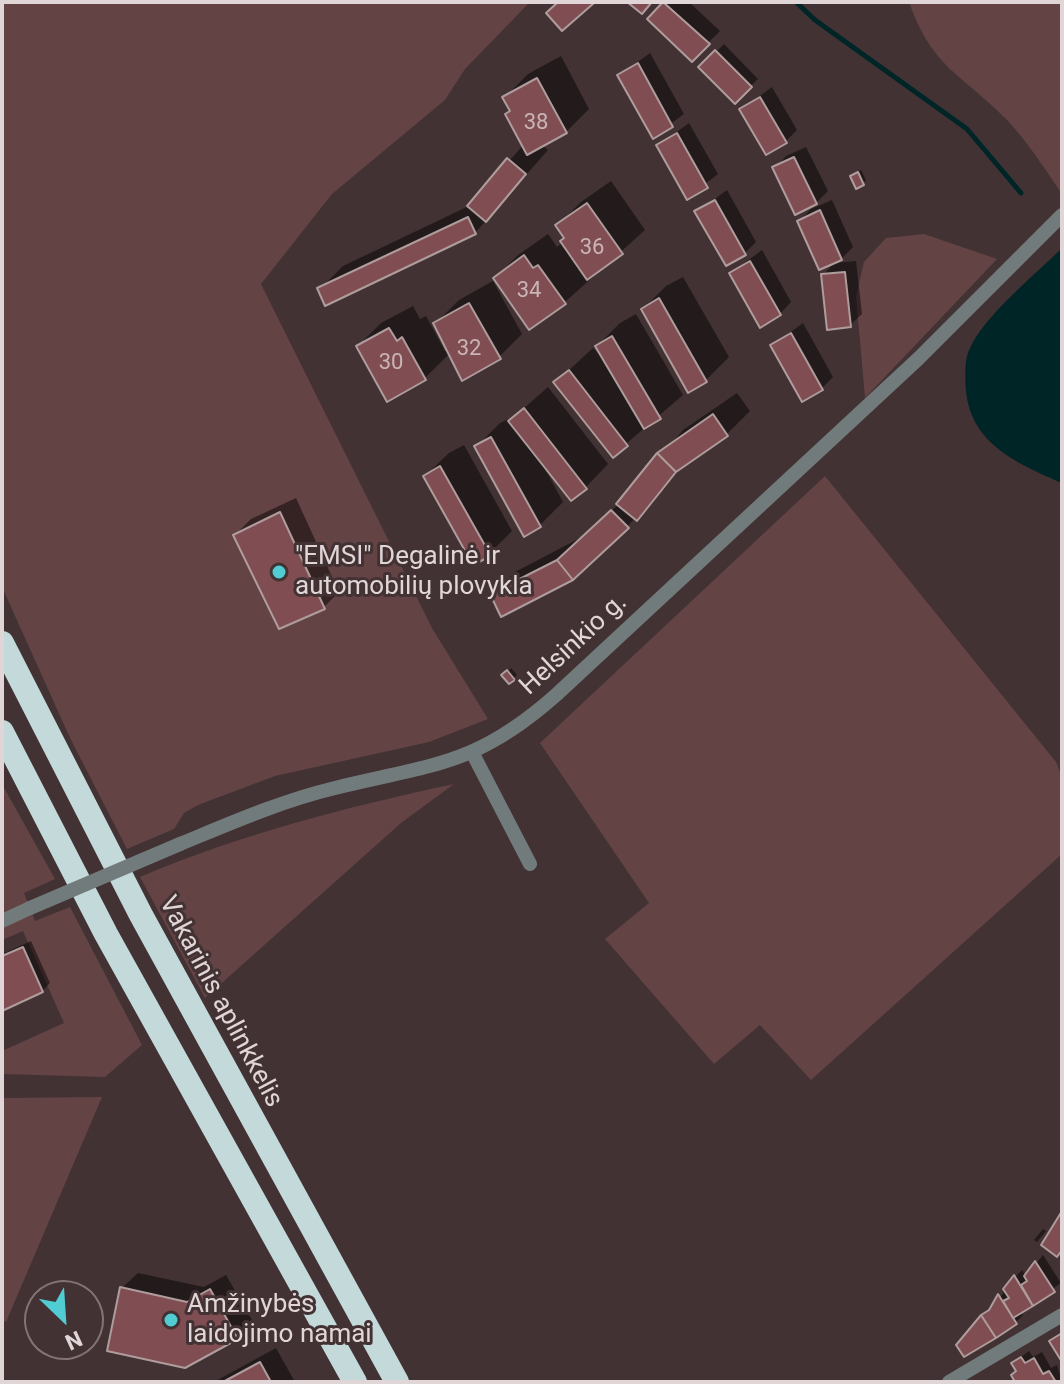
<!DOCTYPE html>
<html>
<head>
<meta charset="utf-8">
<style>
  body { margin:0 }
  #map { position:relative; width:1064px; height:1384px; overflow:hidden; background:#423233; font-family:Roboto,sans-serif }
  canvas { display:block }
  .frame { position:absolute; inset:0; border:4px solid #e1d6d7; pointer-events:none }
  .north { position:absolute; left:24px; top:1280px; width:80px; height:80px; box-sizing:border-box; background:#423233; border:2px solid #827475; border-radius:50%; rotate:155deg; font-size:22px; font-weight:700; line-height:32px; text-align:center; color:#e1d6d7 }
  .north::after { content:''; display:block; margin:auto; width:28px; height:36px; background:#51ccd3; clip-path:polygon(50% 0,100% 100%,50% 72%,0 100%) }
</style>
</head>
<body>
<div id="map">
<canvas width="1064" height="1384"></canvas>
<div class="frame"></div>
<div class="north">N</div>
</div>
<script>
const context = document.querySelector('canvas').getContext('2d');
context.lineJoin = 'round';
function paint(path, color) { context.fillStyle = color; context.fill(path, 'evenodd'); }
function strokePath(path, color, width, dash) { context.strokeStyle = color; context.lineWidth = width; context.lineCap = dash ? 'butt' : 'round'; context.setLineDash(dash || []); context.stroke(path); }
function drawText(font, color, halo, rows, align = 'center') {
  context.font = font + ' Roboto,sans-serif'; context.lineWidth = 6; context.setLineDash([]); context.textBaseline = 'middle'; context.strokeStyle = halo; context.fillStyle = color; for (const [text, x, y, turn = 0] of rows) {
    context.save(); context.translate(x, y); context.rotate((+turn || 0) * Math.PI / 180); context.textAlign = isNaN(turn) ? turn : align; if (halo) context.strokeText(text, 0, 0); context.fillText(text, 0, 0); context.restore();
  }
}
paint(new Path2D(`
  M2,2H530L465,69L445,100L332,194L261,284L432,628L488,719L429,742L275,776L198,805L184,813L174,829L127,849L70,738L2,587Z
  M909,2H1062V194C1044,168 1028,142 1006,119C962,74 932,68 909,2Z
  M924,234L997,259L865,398L856,296L864,262L886,238Z
  M825,476L1056,762L1062,777V854L811,1080L760,1025L714,1064L605,939L649,903L540,743Z
  M2,784L55,879L24,893L35,921L70,907L142,1045L105,1077L2,1074V1051L64,1023L23,931L2,940Z
  M454,784L401,823L205,998L140,877C241,834 347,807 454,784Z
  M102,1097L6,1322L2,1320V1098Z`), '#644345');
paint(new Path2D(`
  M1062,248V483C1018,464 971,444 966,391C965,379 964,359 970,348C986,314 1035,275 1062,248Z`), '#002527');
paint(new Path2D(`
  M666,2H689L720,31L692,59L650,19Z
  M724,44L758,79L735,101L701,67Z
  M650,53L684,114L654,136L620,75Z
  M561,56L589,109L566,132L542,145L548,150L475,233L320,289L343,266L471,205L524,144L505,97L528,74Z
  M772,87L797,130L786,141L741,110Z
  M689,123L718,174L688,197L659,145Z
  M806,147L828,191L816,203L775,168L786,156Z
  M861,170L866,180L863,183L852,176Z
  M611,181L645,230L565,302L530,327L495,278L518,255L548,234L557,247L563,242L566,237L558,225L581,202Z
  M727,190L756,242L745,253L697,212Z
  M832,200L853,247L841,259L799,221L811,209Z
  M762,250L791,302L780,314L731,273Z
  M856,261L862,314L850,325L823,275L834,263Z
  M683,277L729,357L706,380L643,309L666,286Z
  M493,281L522,334L499,357L450,353L425,378L358,346L381,323L413,306L420,319L426,316L445,351L448,349L436,323L459,300Z
  M636,314L683,395L613,455L556,382L593,348L606,361L597,346L620,323Z
  M803,323L833,377L822,388L773,345Z
  M548,387L608,464L585,488L543,465L563,502L540,525L525,534L477,446L500,423L515,416Z
  M737,393L750,411L727,434L685,463L627,527L492,595L515,572L582,537L620,503L683,430Z
  M464,445L512,531L489,554L425,476L449,453Z
  M296,498L339,592L324,607L235,535L251,519Z
  M511,668L517,675L509,682L504,675Z
  M31,941L50,983L42,991L2,1008V954Z
  M1043,1229L1046,1231L1037,1242L1034,1240Z
  M1043,1255L1061,1283L1021,1311L1023,1315L1016,1322L990,1311L1016,1276L1022,1270L1026,1276Z
  M138,1273L204,1287L226,1275L253,1322L237,1337L185,1366L122,1288Z
  M276,1348L295,1382H214Z
  M1029,1351L1033,1357L1042,1352L1051,1368L1057,1365L1062,1382H1017L1013,1363Z`), '#0007');
strokePath(new Path2D(`
  M796,2L815,20L967,129L1021,193`), '#002527', 5);
const building = new Path2D(`
  M558,2H593L594,3L562,31L546,13Z
  M627,2H652L642,14Z
  M663,2L710,44L692,62L647,19Z
  M715,50L752,87L735,104L698,67Z
  M638,63L673,127L653,139L617,75Z
  M537,78L567,133L527,155L505,114L510,111L502,97Z
  M760,97L787,143L766,155L739,109Z
  M677,133L708,188L687,200L656,145Z
  M794,157L817,204L795,215L772,167Z
  M507,158L526,174L486,222L467,206Z
  M858,172L864,185L856,189L850,176Z
  M715,200L746,255L726,266L694,211Z
  M587,203L623,254L587,280L560,241L564,238L555,225Z
  M820,210L842,260L819,270L797,221Z
  M468,217L476,234L325,306L317,288Z
  M524,255L533,268L538,265L566,304L529,330L493,278Z
  M750,261L781,315L760,328L729,273Z
  M845,272L851,327L827,330L821,274Z
  M659,298L707,382L688,393L641,309Z
  M469,303L501,359L462,381L433,323Z
  M389,328L397,341L402,337L426,380L387,402L356,346Z
  M791,333L823,390L802,402L770,345Z
  M612,336L661,419L644,429L595,346Z
  M569,370L628,446L613,458L553,382Z
  M524,408L587,489L571,501L508,421Z
  M713,414L728,436L676,472L657,453Z
  M491,437L541,527L524,537L474,446Z
  M657,453L676,472L637,521L616,504Z
  M440,466L491,556L473,565L423,476Z
  M611,510L629,528L573,580L557,560Z
  M280,512L325,609L279,629L233,535Z
  M557,560L573,580L501,617L490,594Z
  M507,670L515,680L509,684L501,675Z
  M23,947L43,992L2,1011V956Z
  M1062,1211V1250L1057,1257L1041,1245Z
  M1035,1261L1055,1292L1033,1306L1021,1285L1027,1281L1024,1276Z
  M1014,1275L1033,1306L1013,1318L1003,1301L1009,1298L1003,1289Z
  M120,1287L187,1302L210,1289L238,1339L185,1368L107,1351Z
  M998,1294L1017,1324L996,1338L981,1315L989,1310Z
  M981,1315L996,1338L964,1357L956,1345Z
  M1062,1333V1362L1049,1341Z
  M1021,1357L1025,1363L1034,1358L1043,1374L1049,1371L1056,1382H1015L1011,1375L1016,1371L1011,1363Z
  M260,1362L271,1382H223Z`);
paint(building, '#804e52');
strokePath(building, '#af9c9c', 2);
strokePath(new Path2D(`
  M473,754L530,864
  M180,844C231,823 281,801 335,788C433,764 476,766 556,695L918,359L1062,215
  M2,921L30,908
  M949,1382L1062,1315`), '#727b7b', 14);
strokePath(new Path2D(`
  M2,643L141,915L397,1382
  M2,732L106,934L355,1382`), '#c4d9da', 24);
strokePath(new Path2D(`
  M30,908L180,844`), '#727b7b', 14);
for (const [x, y, r, color] of [
  [279,572,8,"#51ccd3"],
  [171,1320,8,"#51ccd3"]
]) { const dot = new Path2D(); dot.arc(x, y, r, 0, 2 * Math.PI); context.fillStyle = color; context.fill(dot); strokePath(dot, '#423233', 3); }
drawText('22px', '#c9b4b6', null, [
  ["38",536,123],
  ["36",592,248],
  ["34",529,291],
  ["32",469,349],
  ["30",391,363]
]);
drawText('26px', '#e1d6d7', '#423233', [
  ["\"EMSI\" Degalinė ir",295,557],
  ["automobilių plovykla",295,587],
  ["Amžinybės",187,1305],
  ["laidojimo namai",187,1335]
], 'left');
drawText('26px', '#e1d6d7', '#423233', [
  ["Helsinkio g.",574,645,-43],
  ["Vakarinis aplinkkelis",220,1002,62]
]);
</script>
</body>
</html>
